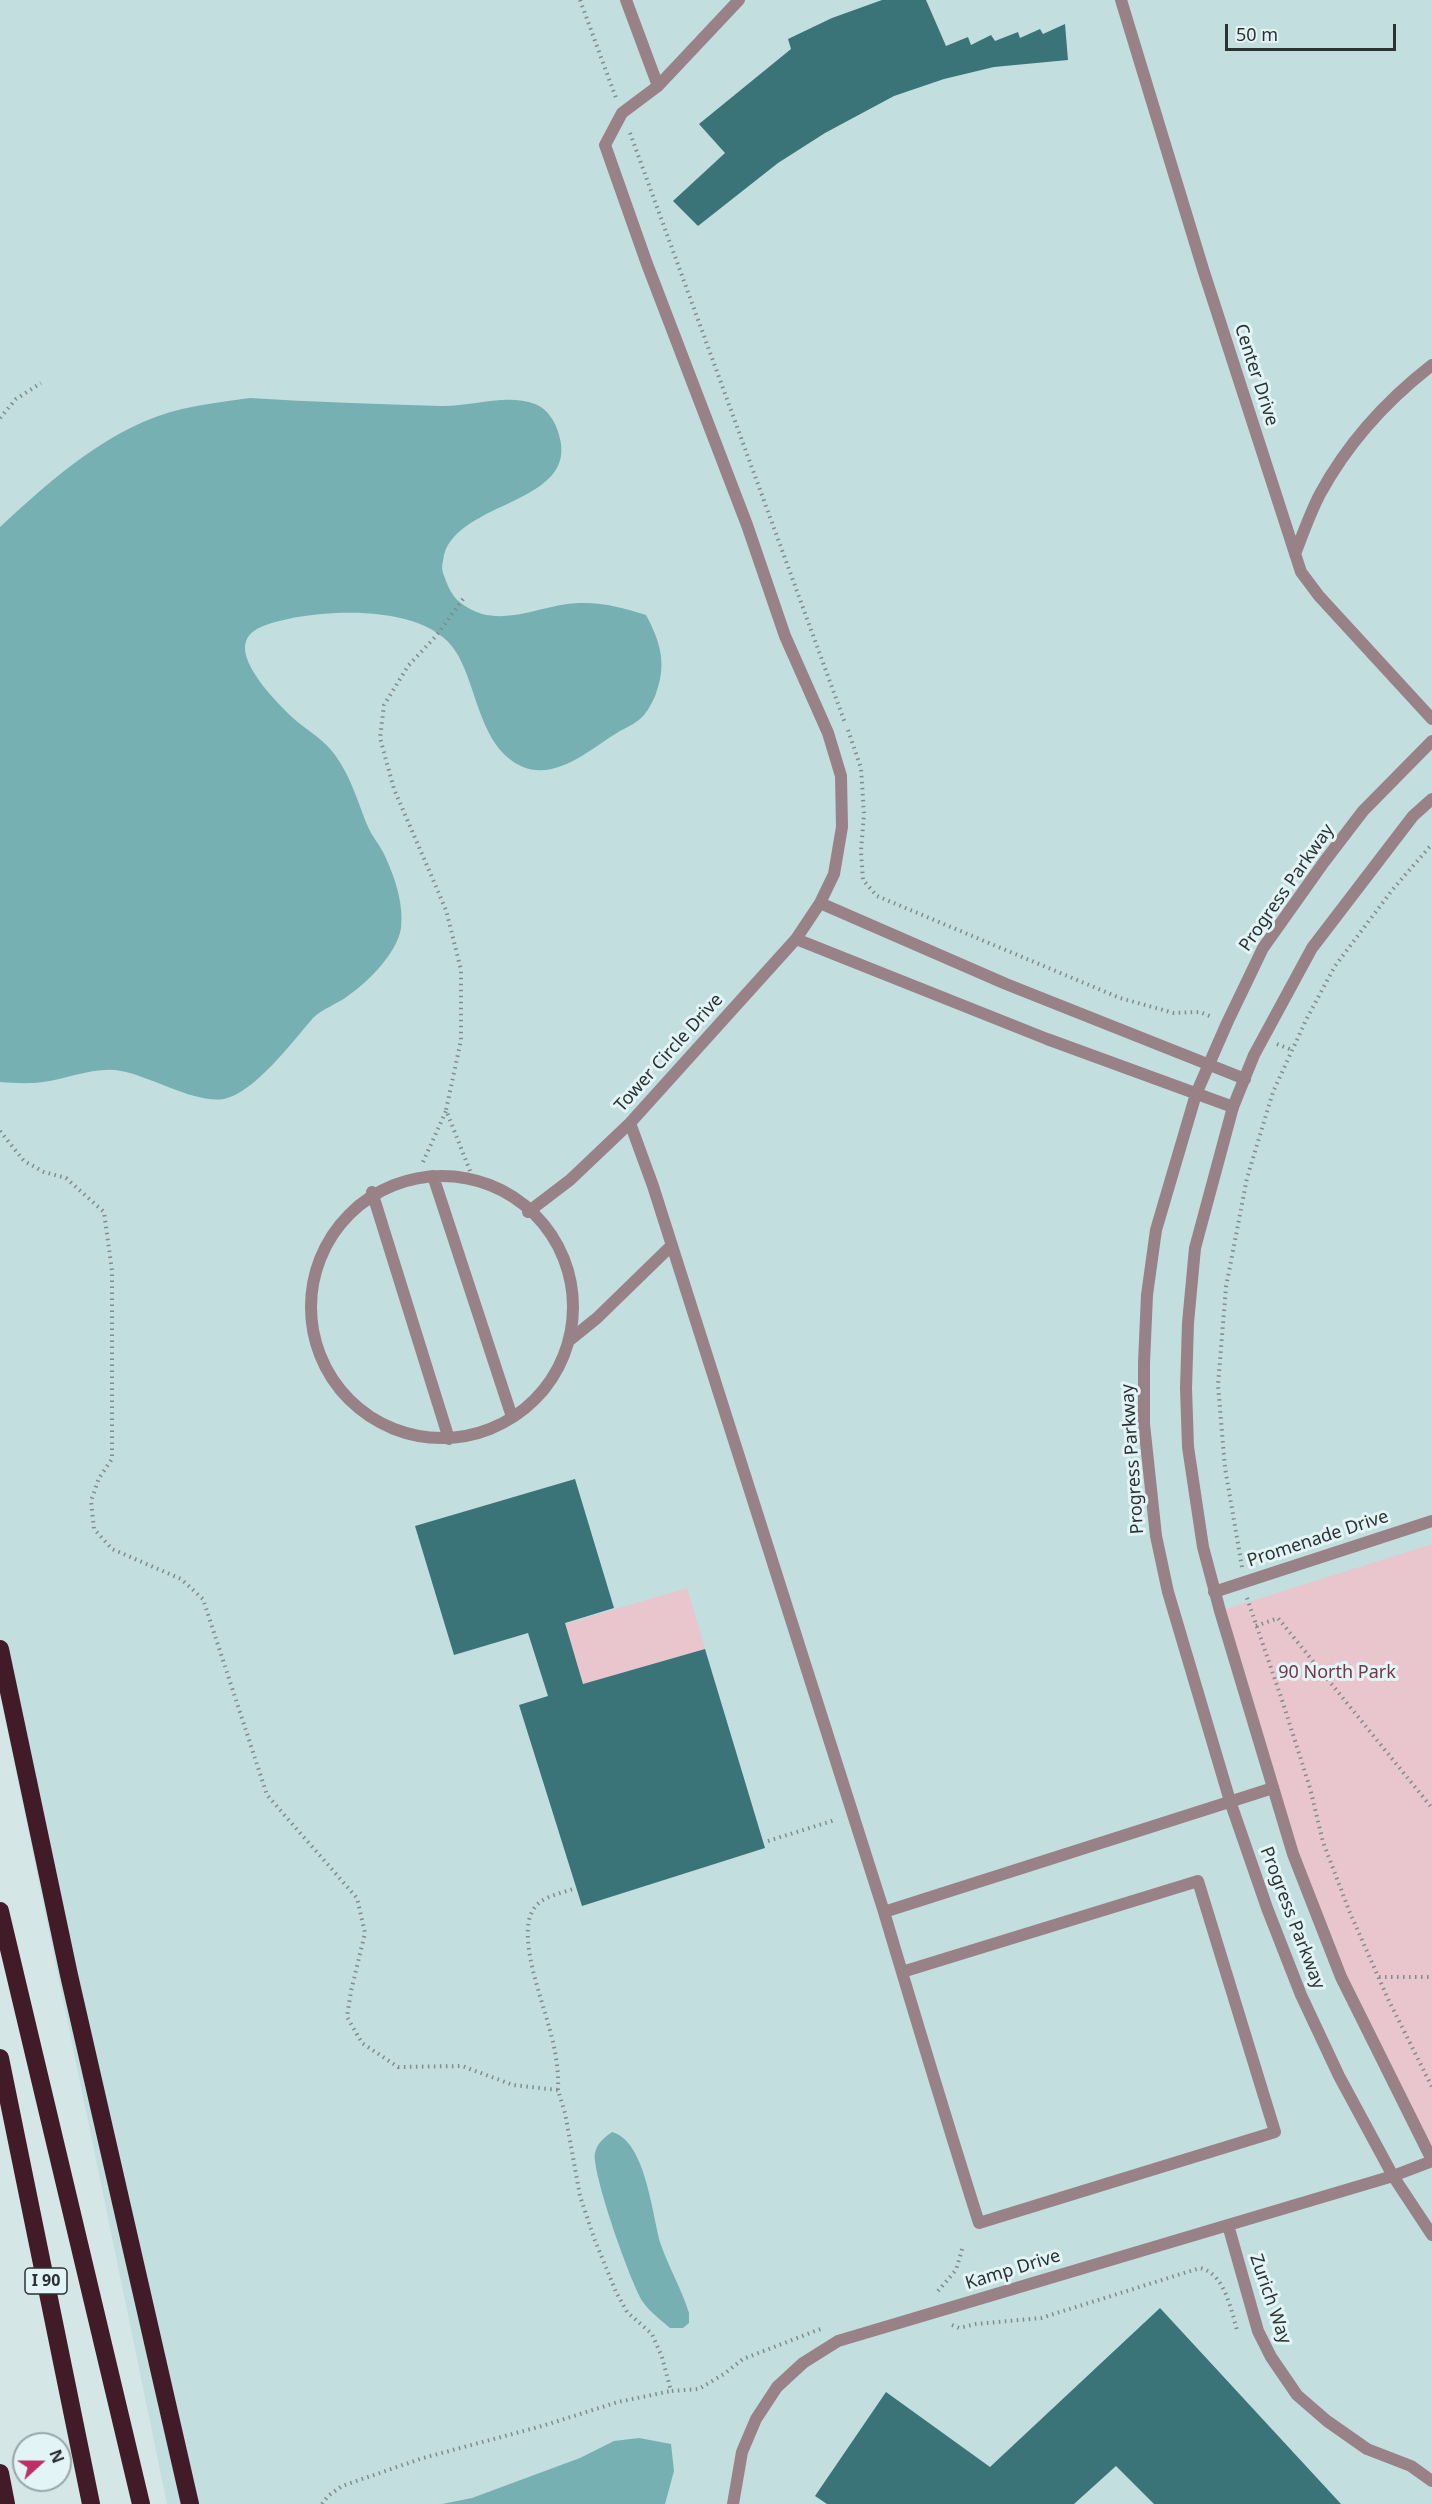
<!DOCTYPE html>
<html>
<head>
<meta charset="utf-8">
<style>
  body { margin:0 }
  #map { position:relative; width:1432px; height:2504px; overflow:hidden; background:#d5e6e7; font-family:"Noto Sans",sans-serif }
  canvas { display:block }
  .north { position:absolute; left:12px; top:2432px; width:60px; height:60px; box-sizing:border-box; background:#e2f4f5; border:2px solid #99a6a7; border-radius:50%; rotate:69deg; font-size:16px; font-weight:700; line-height:24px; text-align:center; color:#2c3233 }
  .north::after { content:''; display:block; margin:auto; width:21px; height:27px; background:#bc3067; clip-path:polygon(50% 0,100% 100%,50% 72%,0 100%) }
  .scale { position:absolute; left:1225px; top:24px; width:171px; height:27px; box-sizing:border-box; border:3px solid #2c3233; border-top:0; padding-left:8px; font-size:18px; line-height:21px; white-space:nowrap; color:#2c3233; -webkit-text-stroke:4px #e2f4f5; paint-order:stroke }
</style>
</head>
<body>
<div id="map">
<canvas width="1432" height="2504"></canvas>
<div class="north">N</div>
<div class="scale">50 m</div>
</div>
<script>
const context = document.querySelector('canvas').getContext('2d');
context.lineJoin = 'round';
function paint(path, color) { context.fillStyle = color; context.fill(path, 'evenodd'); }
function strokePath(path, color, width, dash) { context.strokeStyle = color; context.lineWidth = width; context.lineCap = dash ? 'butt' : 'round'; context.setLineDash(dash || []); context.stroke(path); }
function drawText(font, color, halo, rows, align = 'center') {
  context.font = font + ' "Noto Sans",sans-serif'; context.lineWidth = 6; context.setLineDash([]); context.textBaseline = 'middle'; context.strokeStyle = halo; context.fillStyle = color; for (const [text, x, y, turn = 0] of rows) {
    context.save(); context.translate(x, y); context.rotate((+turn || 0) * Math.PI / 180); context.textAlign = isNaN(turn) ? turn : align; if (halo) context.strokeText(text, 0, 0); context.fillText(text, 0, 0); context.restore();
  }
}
paint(new Path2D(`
  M0,0H1432V2504H167L0,1694Z`), '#c2dede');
paint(new Path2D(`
  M1432,1544V2160L1398,2095L1293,1854L1220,1611Z
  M687,1588L705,1649L583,1684L565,1624Z`), '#e9c5ce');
paint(new Path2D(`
  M250,398C313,402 377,404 440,406C471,407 506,393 535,404C548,409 556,423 559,435C580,504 459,500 444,555C443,562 441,566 443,573C448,587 452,598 465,606C501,630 541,604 579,603C602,602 625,608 646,615C659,639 667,662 657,690C655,698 649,709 644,715C638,722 628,727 620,731C593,747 557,781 523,767C479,748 478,687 456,652C428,606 335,609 288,619C272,623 245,627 245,648C245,670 277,703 293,718C305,729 320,737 331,750C350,773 357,800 368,827C372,836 378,843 383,852C394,875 404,902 401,928C397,953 369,981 349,995C338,1004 323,1008 313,1018C293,1041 254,1093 224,1099C196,1104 150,1076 121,1071C96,1066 68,1079 43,1082C29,1084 14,1083 0,1082V527C52,479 112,425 182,409C205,404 228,401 250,398Z
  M612,2132C646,2141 652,2215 661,2245C669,2268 682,2290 689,2313V2323L683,2328H670C661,2320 650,2312 643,2302C631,2284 591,2171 595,2153C597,2143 605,2137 612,2132Z
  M639,2438L671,2444L674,2471L665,2504H442L472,2498L580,2458L614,2441Z`), '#76b0b3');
paint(new Path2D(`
  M882,0H926L946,46L968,37L971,45L991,35L995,41L1018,32L1020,38L1040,29L1043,34L1065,24L1068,60L994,67L944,79L894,96L825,133L778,163L698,226L673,201L725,153L699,124L791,49L788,39L832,18Z
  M575,1479L614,1608L565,1623L583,1684L705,1649L765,1848L582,1906L519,1705L548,1696L528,1633L454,1655L415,1526Z
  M1160,2308L1341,2504H1154L1116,2466L1074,2504H827L815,2496L886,2392L990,2467Z`), '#3b7478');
strokePath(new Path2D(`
  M580,0L616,98
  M630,133L845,723
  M0,418L16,399L41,383
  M463,599L436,636L408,666L384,705L380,738L394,789L446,910L461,970V1040L446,1110L474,1181
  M848,730L861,768L864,814L861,851L863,880L877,896L1120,998L1174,1013L1200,1012L1212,1017
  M1277,1044L1292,1050
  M0,1131L24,1161L44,1172L66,1178L104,1212L112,1271V1459L99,1478L91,1501L94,1529L112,1549L181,1579L203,1599L267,1795L357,1898L365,1933L351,1991L347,2017L362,2043L398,2067L462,2066L513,2085L558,2090L565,2113L580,2196L594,2238L616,2292L627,2312L652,2334L662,2357L671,2391L699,2389L724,2374L743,2359L823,2328
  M423,1162L446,1111
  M1242,1567L1225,1468L1218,1385L1226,1287L1247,1178L1273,1092L1306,1020L1335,966L1393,889L1432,844
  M1247,1598L1283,1703L1310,1788L1323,1842L1350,1913L1389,2001L1432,2087
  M1256,1626L1278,1618L1432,1808
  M768,1841L835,1820
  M1379,1977H1432
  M558,2090C559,2069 555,2048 549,2027C542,1999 517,1936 533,1910C540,1897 559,1894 573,1889
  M938,2291L956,2270L963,2246
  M952,2325L959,2328L976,2324L1041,2318L1200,2268C1226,2274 1231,2312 1238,2333
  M322,2504L328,2496L342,2486L423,2458L542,2426L618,2402L671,2391`), '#808c8d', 4, [1.5, 4.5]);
strokePath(new Path2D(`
  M626,0L658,86
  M1121,0L1203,269L1301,572L1319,596L1432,719
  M1295,554C1303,534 1310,513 1320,494C1347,444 1387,400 1432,365
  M820,903L1006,984L1245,1079
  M796,939L1047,1039L1233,1107
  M630,1123L653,1186L884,1912C915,2016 946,2119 979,2223L1275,2132L1198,1881L902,1972
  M311 1307a131 131 0 1 1 262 0a131 131 0 1 1-262 0Z
  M433,1176L512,1417
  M372,1192L449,1439
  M528,1212L570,1180L630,1123L796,939L820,903L834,874L842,827L841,776L828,733L785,636L747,525L647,264L605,145L622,113L658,86L739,0
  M571,1339L597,1318L671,1246
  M884,1912L1273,1788
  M1228,2225L1258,2331L1271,2357L1297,2395L1327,2421L1367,2449L1411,2466L1432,2481
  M733,2504L742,2452L756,2419L777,2387L803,2363L838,2341L1393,2176`), '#988287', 12);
strokePath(new Path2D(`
  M1432,741L1363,811L1324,862L1263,948L1227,1023L1196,1094L1156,1230L1147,1295L1144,1363V1424L1156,1536L1168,1592L1230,1801L1267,1908L1301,1995L1339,2076L1393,2176L1432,2235
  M1432,799L1413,816L1312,948L1254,1055L1233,1107L1195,1248L1188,1323L1186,1388L1188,1447L1203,1547L1220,1611L1293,1854L1341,1977L1432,2160
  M1214,1592L1432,1521
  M1393,2176L1432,2161`), '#988287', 12);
strokePath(new Path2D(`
  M0,1649L69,1975L190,2504
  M0,1911L141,2504
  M0,2058L91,2504
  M0,2473L6,2504`), '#411b27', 18);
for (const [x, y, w] of [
  [46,2281,42]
]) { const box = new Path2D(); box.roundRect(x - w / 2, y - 13, w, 26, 4.5); context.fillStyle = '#e2f4f5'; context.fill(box); strokePath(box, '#2c3233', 1.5); }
drawText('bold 16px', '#2c3233', null, [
  ["I 90",46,2281]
]);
drawText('18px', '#2c3233', '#e2f4f5', [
  ["Center Drive",1256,375,72],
  ["Progress Parkway",1287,888,-55],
  ["Tower Circle Drive",669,1053,-48],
  ["Progress Parkway",1133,1459,-94],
  ["Promenade Drive",1318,1539,-18],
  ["Progress Parkway",1292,1918,69],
  ["Kamp Drive",1013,2270,-17],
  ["Zurich Way",1270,2299,71]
]);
drawText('18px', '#743649', '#e2f4f5', [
  ["90 North Park",1337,1673]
]);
</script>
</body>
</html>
